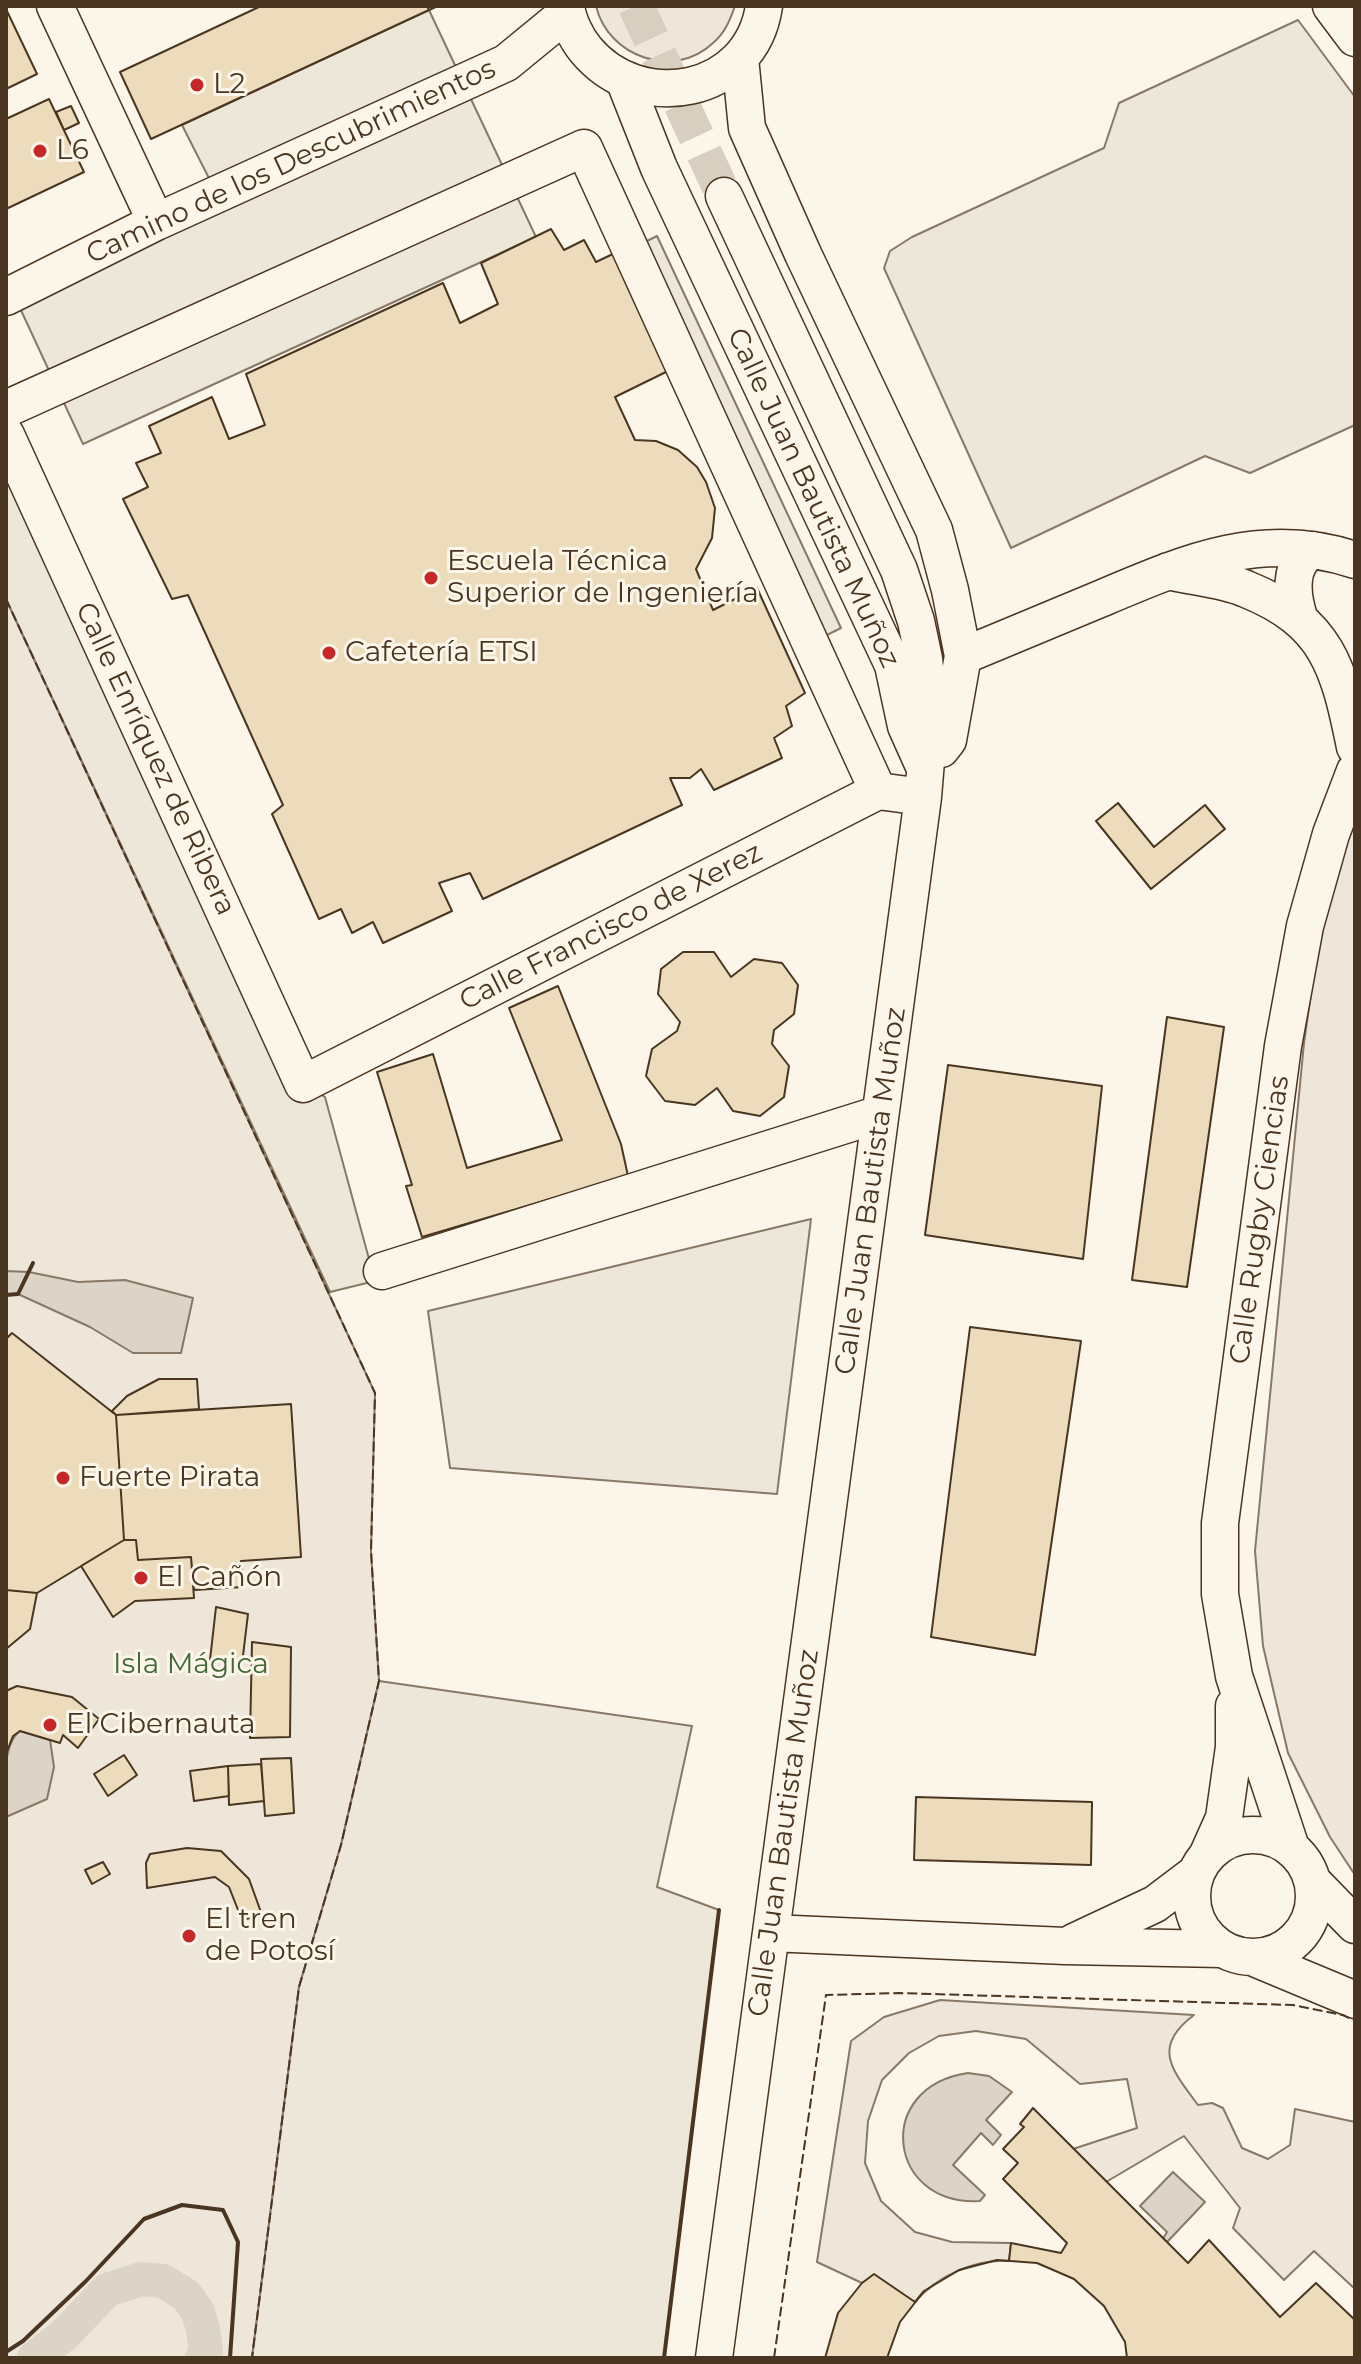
<!DOCTYPE html>
<html>
<head>
<meta charset="utf-8">
<style>
  body { margin:0 }
  #map { position:relative; width:1361px; height:2364px; overflow:hidden; background:#fbf6e9; font-family:Montserrat,sans-serif }
  canvas { display:block }
  .frame { position:absolute; inset:0; border:8px solid #4a3520; pointer-events:none }
</style>
</head>
<body>
<div id="map">
<canvas width="1361" height="2364"></canvas>
<div class="frame"></div>
</div>
<script>
const context = document.querySelector('canvas').getContext('2d');
context.lineJoin = 'round';
function paint(path, color) { context.fillStyle = color; context.fill(path, 'evenodd'); }
function strokePath(path, color, width, dash) { context.strokeStyle = color; context.lineWidth = width; context.lineCap = dash ? 'butt' : 'round'; context.setLineDash(dash || []); context.stroke(path); }
function drawText(font, color, halo, rows, align = 'center') {
  context.font = font + ' Montserrat,sans-serif'; context.lineWidth = 6; context.setLineDash([]); context.textBaseline = 'middle'; context.strokeStyle = halo; context.fillStyle = color; for (const [text, x, y, turn = 0] of rows) {
    context.save(); context.translate(x, y); context.rotate((+turn || 0) * Math.PI / 180); context.textAlign = isNaN(turn) ? turn : align; if (halo) context.strokeText(text, 0, 0); context.fillText(text, 0, 0); context.restore();
  }
}
const green = new Path2D(`
  M596,6H735C730,20 725,33 713,43C674,80 608,57 596,6Z
  M6,599L375,1393L371,1551L379,1681L341,1845L299,1987L252,2358H6Z
  M1355,815V1875L1330,1837L1288,1753L1263,1646L1255,1551L1304,1043L1319,937Z
  M940,2000L1194,2015C1151,2047 1172,2070 1198,2105L1212,2103L1223,2108L1242,2148L1268,2159L1290,2145L1295,2109L1355,2122V2289L1314,2251L1284,2280L1233,2228L1240,2208L1184,2136L1106,2182L1073,2149L1137,2128L1127,2079L1080,2084L1026,2039L976,2031L939,2036L909,2053L882,2080L868,2121L865,2163L881,2201L915,2232L952,2242L1011,2243L1009,2261C975,2259 937,2276 915,2302L862,2283L817,2262L851,2041L884,2017Z`);
paint(green, '#ede6d9');
strokePath(green, '#887966', 2);
const parking = new Path2D(`
  M429,10L536,237L83,444L13,293L217,194L182,125Z
  M1298,20L1355,97V425L1250,473L1205,456L1011,548L884,268L890,251L912,237L1104,148L1119,103Z
  M657,236L841,628L821,638L637,246Z
  M6,435L303,1084L325,1097L375,1281L330,1292L6,599Z
  M811,1219L777,1494L450,1468L428,1311Z
  M379,1681L692,1726L657,1887L719,1910L664,2358H252L299,1987L341,1845Z`);
paint(parking, '#ede7d9');
strokePath(parking, '#887966', 2);
const water = new Path2D(`
  M6,1271L29,1272L78,1282L125,1280L193,1298L181,1353H133L90,1327L18,1294L6,1295Z
  M20,1731L50,1740L54,1767L47,1799L6,1817C6,1793 0,1746 20,1731Z
  M968,2073L989,2076L1012,2092L986,2120L1001,2135L993,2145L981,2133L953,2165L985,2195L980,2201C888,2207 872,2087 968,2073Z
  M1173,2172L1205,2202L1151,2259L1167,2232L1140,2206Z`);
paint(water, '#dcd4c6');
strokePath(water, '#887966', 2);
strokePath(new Path2D(`
  M34,2358L64,2335L107,2290L141,2279L163,2281L186,2295L198,2312L203,2329L206,2351L202,2358`), '#dcd4c6', 34);
const building = new Path2D(`
  M261,6H427L429,10L151,139L120,72Z
  M6,9L37,74L6,89Z
  M49,99L84,172L6,209V119Z
  M71,106L79,123L64,130L56,112Z
  M551,229L564,250L584,240L596,262L617,252L670,370L615,397L635,440L656,441L678,450L697,467L706,482L715,508L712,538L696,569L713,610L757,588L805,693L786,706L792,726L774,738L782,758L714,790L701,769L690,778H670L682,805L483,899L470,873L439,883L452,911L383,943L373,922L352,933L341,909L319,919L272,814L283,805L188,595L172,599L123,499L148,487L136,463L161,453L149,426L212,397L229,439L265,425L246,374L443,283L460,323L498,304L481,263Z
  M1118,803L1154,847L1205,805L1225,829L1151,889L1096,821Z
  M683,952H714L731,977L754,959L782,963L798,985L794,1014L774,1030L772,1044L789,1066L784,1097L760,1116L733,1111L717,1088L695,1105L665,1101L646,1076L652,1049L677,1031L680,1022L658,994L661,969Z
  M558,986L621,1144L628,1176L422,1237L406,1186L412,1185L377,1072L433,1054L467,1168L562,1140L509,1008Z
  M1167,1017L1224,1027L1187,1287L1132,1280Z
  M948,1065L1102,1086L1083,1259L925,1235Z
  M970,1327L1081,1341L1035,1655L931,1637Z
  M12,1333L116,1415L124,1540L37,1593L6,1590V1339Z
  M159,1379H197L199,1409L116,1415L112,1411L127,1396Z
  M291,1404L301,1557L241,1561L243,1587L194,1590L191,1557L138,1560L136,1540H124L116,1415Z
  M124,1540H136L138,1560L191,1557L194,1598L135,1601L113,1617L81,1566Z
  M6,1590L37,1593L30,1629L6,1649Z
  M216,1607L248,1614L242,1664L210,1660Z
  M252,1642L291,1647L290,1737L250,1738Z
  M17,1686L72,1697L99,1719L78,1748L63,1735L60,1743L20,1731L13,1736L6,1754V1691Z
  M124,1755L137,1775L108,1796L94,1774Z
  M291,1758L294,1813L265,1816L261,1759Z
  M261,1764L264,1801L229,1805L228,1766Z
  M228,1766L229,1796L194,1801L190,1771Z
  M916,1797L1092,1802L1091,1865L914,1860Z
  M187,1848L221,1851L249,1879L262,1915L242,1920L229,1887L215,1877L147,1888L146,1863L150,1854Z
  M103,1862L110,1874L92,1884L85,1870Z
  M1033,2108L1188,2263L1209,2240L1280,2317L1316,2283L1355,2320V2358H825L838,2313L862,2283L874,2274L915,2302L924,2291L959,2270L997,2260L1009,2261L1011,2243L1061,2253L1067,2243L1003,2179L1018,2163L1003,2149L1024,2127L1020,2124Z
  M997,2260L1037,2263L1074,2279L1104,2306L1125,2342L1127,2358H887L900,2322L924,2291L959,2270Z`);
paint(building, '#ecdcbc');
strokePath(building, '#4a3520', 2);
strokePath(new Path2D(`
  M636,6L724,196`), '#d8cfc1', 36, [36, 18]);
const minor = new Path2D(`
  M55,6L156,222
  M566,6C568,21 576,38 586,50C640,115 751,95 764,6
  M1331,6L1355,38
  M740,58L747,128L803,254L934,530L950,590L963,656L948,740L941,749
  M625,82L659,168L893,665L906,726L923,764
  M6,297L156,222L506,63L567,13
  M6,409L584,148L878,791
  M6,435L303,1084L878,791L923,797
  M1168,571C1193,577 1223,579 1246,589C1328,622 1339,668 1355,747
  M1300,620C1292,597 1287,563 1313,550
  M963,656C1009,637 1054,618 1100,599C1185,563 1262,529 1355,560
  M382,1271L880,1114
  M1192 1896a61 61 0 1 1 122 0a61 61 0 1 1-122 0Z
  M1291,1848L1234,1676L1220,1594V1523L1283,1046L1305,926L1331,834L1355,771
  M1207,1856L1224,1818L1234,1747V1706
  M1312,1881L1355,1925
  M771,1933L1065,1946L1222,1949
  M1074,1942L1155,1904L1196,1873
  M1252,1957L1355,2000
  M714,2358L923,797L930,713L924,659L916,621L899,570L724,196`);
strokePath(minor, '#4a3520', 39);
strokePath(minor, '#fbf6e9', 36);
strokePath(new Path2D(`
  M429,10L438,6
  M6,599L375,1393L371,1551L379,1681L341,1845L299,1987L252,2358
  M774,2358L826,1995L899,1993L1293,2005L1343,2015L1355,2021`), '#4a3520', 2, [10, 4]);
strokePath(new Path2D(`
  M6,1295L18,1294L33,1263
  M6,2352L23,2341L86,2281L144,2219L182,2205L223,2210L238,2242L230,2358
  M664,2358L719,1910`), '#4a3520', 4);
for (const [x, y, r, color] of [
  [197,85,8,"#c62828"],
  [40,151,8,"#c62828"],
  [431,578,8,"#c62828"],
  [329,653,8,"#c62828"],
  [63,1478,8,"#c62828"],
  [141,1578,8,"#c62828"],
  [50,1725,8,"#c62828"],
  [189,1936,8,"#c62828"]
]) { const dot = new Path2D(); dot.arc(x, y, r, 0, 2 * Math.PI); context.fillStyle = color; context.fill(dot); strokePath(dot, '#fbf6e9', 3); }
drawText('28px', '#4a3520', '#fbf6e9', [
  ["L2",213,85],
  ["L6",56,151],
  ["Escuela Técnica",447,562],
  ["Superior de Ingeniería",447,594],
  ["Cafetería ETSI",345,653],
  ["Fuerte Pirata",79,1478],
  ["El Cañón",157,1578],
  ["El Cibernauta",66,1725],
  ["El tren",205,1920],
  ["de Potosí",205,1952]
], 'left');
drawText('28px', '#4a3520', '#fbf6e9', [
  ["Camino de los Descubrimientos",291,162,-25],
  ["Calle Juan Bautista Muñoz",813,498,65],
  ["Calle Enríquez de Ribera",155,759,65],
  ["Calle Francisco de Xerez",611,927,-27],
  ["Calle Juan Bautista Muñoz",871,1191,-82],
  ["Calle Rugby Ciencias",1260,1220,-82],
  ["Calle Juan Bautista Muñoz",784,1833,-82]
]);
drawText('28px', '#436837', '#fbf6e9', [
  ["Isla Mágica",191,1665]
]);
</script>
</body>
</html>
